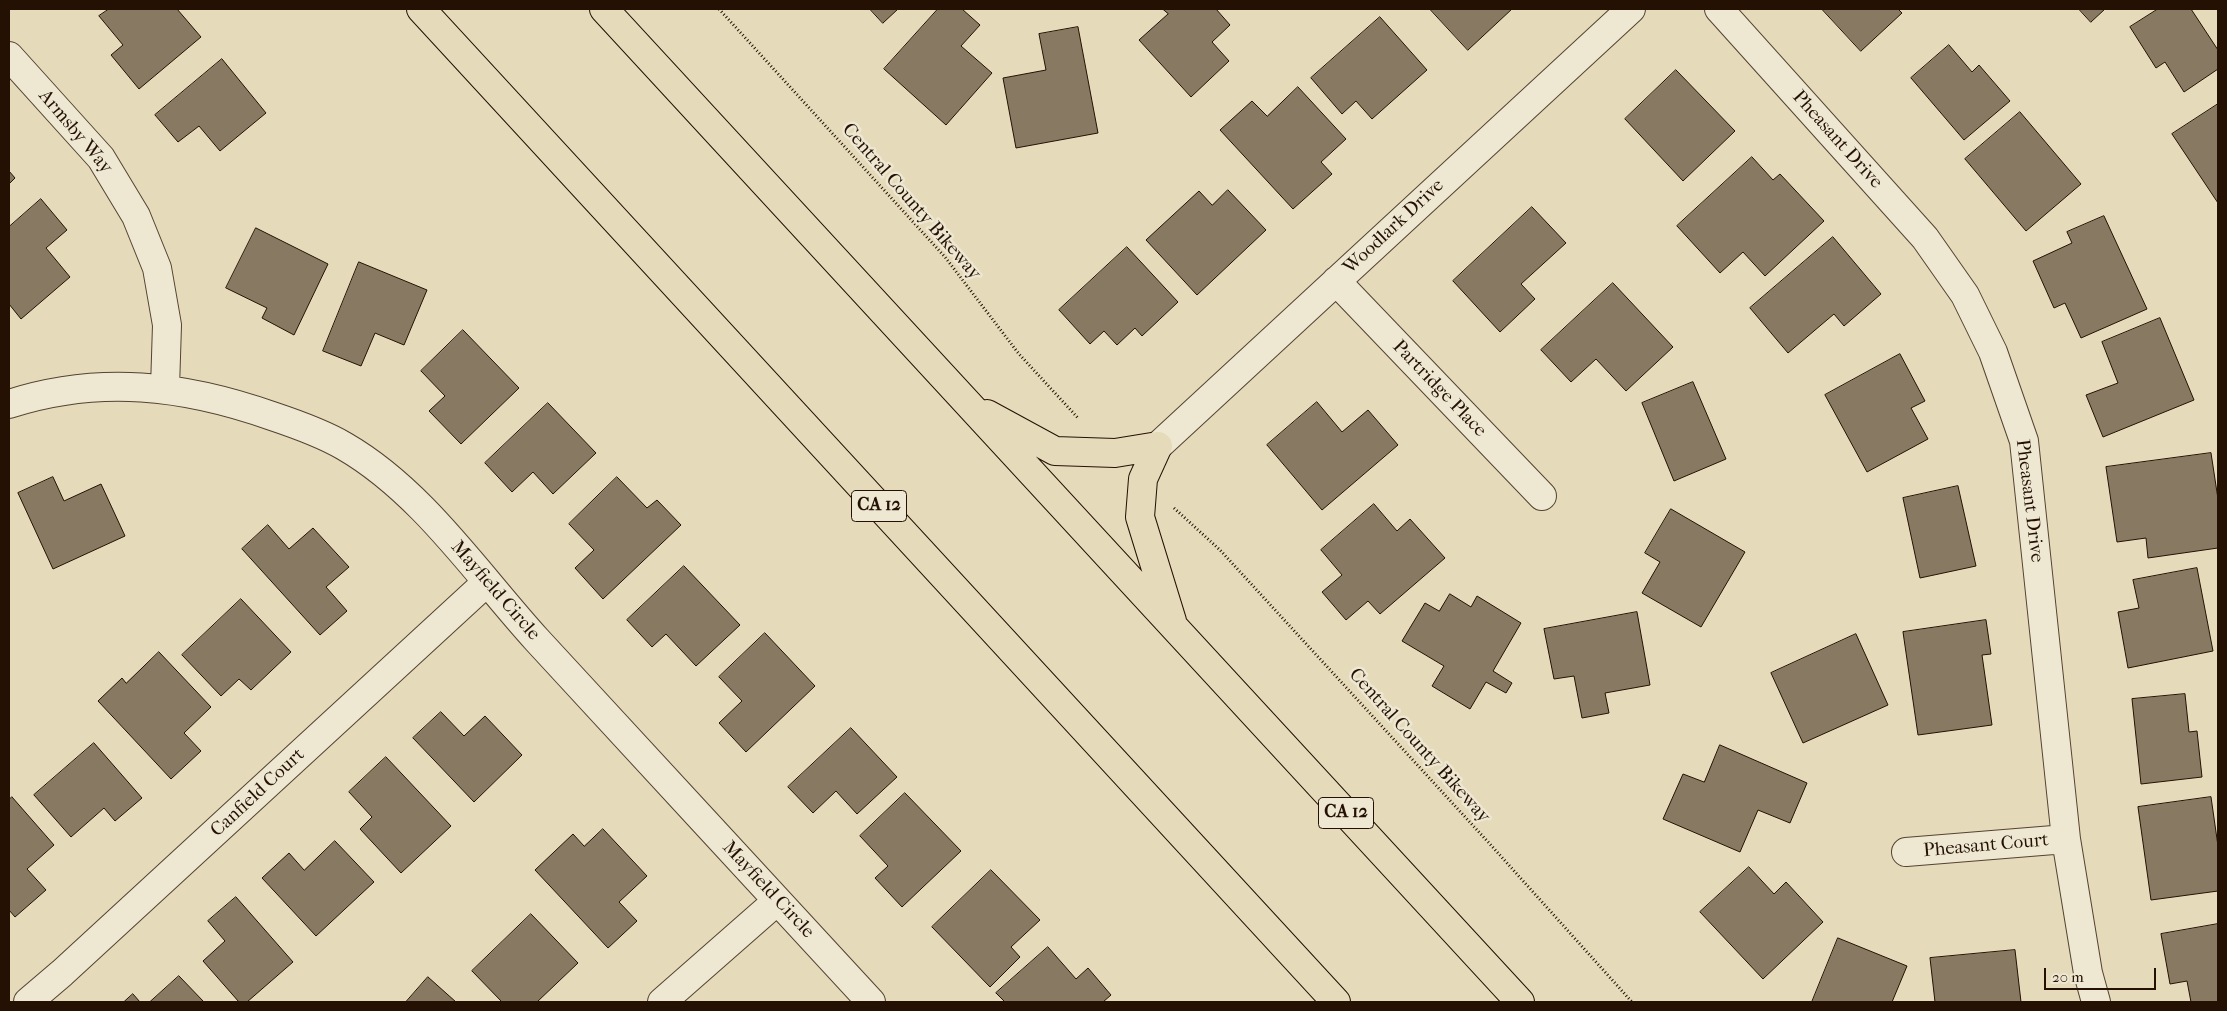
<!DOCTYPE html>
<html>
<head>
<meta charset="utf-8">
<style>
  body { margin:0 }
  #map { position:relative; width:2227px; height:1011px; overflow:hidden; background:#e5dab9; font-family:"IM FELL French Canon",serif }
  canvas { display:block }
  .frame { position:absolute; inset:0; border:10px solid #241104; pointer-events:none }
  .scale { position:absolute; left:2044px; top:968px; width:112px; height:22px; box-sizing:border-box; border:2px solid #241104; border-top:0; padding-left:6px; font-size:15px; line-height:18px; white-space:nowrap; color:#241104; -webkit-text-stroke:4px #eee7d2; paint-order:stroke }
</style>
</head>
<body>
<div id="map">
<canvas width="2227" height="1011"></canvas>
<div class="frame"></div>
<div class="scale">20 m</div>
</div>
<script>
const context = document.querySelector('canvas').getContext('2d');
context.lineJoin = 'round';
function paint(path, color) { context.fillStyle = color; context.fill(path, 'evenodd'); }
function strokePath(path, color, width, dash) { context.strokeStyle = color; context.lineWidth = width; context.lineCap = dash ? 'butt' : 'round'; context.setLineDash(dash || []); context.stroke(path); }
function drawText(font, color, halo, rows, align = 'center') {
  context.font = font + ' "IM FELL French Canon",serif'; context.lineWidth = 5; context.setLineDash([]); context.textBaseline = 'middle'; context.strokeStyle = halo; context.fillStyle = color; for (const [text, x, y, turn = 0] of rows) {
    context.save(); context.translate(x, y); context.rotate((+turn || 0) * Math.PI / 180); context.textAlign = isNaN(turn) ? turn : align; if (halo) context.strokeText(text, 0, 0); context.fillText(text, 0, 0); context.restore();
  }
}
const building = new Path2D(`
  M109,9H177L201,37L139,89L111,55L123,45L99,16Z
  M870,9H898L883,23Z
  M938,9H962L980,25L961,46L992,73L946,125L884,69Z
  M1163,9H1216L1230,25L1212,42L1229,61L1191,97L1139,40L1168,14Z
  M1430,9H1512L1468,50Z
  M1822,9H1898L1902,13L1861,51Z
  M2079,9H2105L2091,22Z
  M2158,9H2191L2218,50V69L2184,92L2165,62L2156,68L2130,27Z
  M1380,17L1427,70L1372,119L1356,101L1342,114L1311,78Z
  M1078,27L1098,133L1016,148L1003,78L1046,70L1039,34Z
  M1949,45L1972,72L1979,65L2010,101L1964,140L1911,78Z
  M222,59L266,113L220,151L199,126L178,142L155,115Z
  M1676,70L1735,131L1683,181L1625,119Z
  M1298,87L1346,139L1321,162L1332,174L1293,209L1220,130L1252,101L1267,116Z
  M2218,104V203L2172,134Z
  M2020,112L2081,184L2026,231L1965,159Z
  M1752,157L1773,180L1780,174L1824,221L1765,276L1743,252L1720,273L1677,226Z
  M9,171L15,178L9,184Z
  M1228,190L1266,230L1197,295L1146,240L1199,191L1212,205Z
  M41,199L67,230L46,248L70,277L21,319L9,304V227Z
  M1532,207L1566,243L1521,284L1535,299L1500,332L1453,281Z
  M2104,216L2147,309L2081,338L2065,303L2054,308L2033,261L2072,243L2067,232Z
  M256,228L328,264L294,335L262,318L267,308L226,288Z
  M1833,237L1881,294L1844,326L1834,314L1788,353L1750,308Z
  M1127,247L1178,302L1142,336L1135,328L1117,345L1104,331L1090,344L1059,310Z
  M359,262L427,290L404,345L375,333L361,366L323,351Z
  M1613,283L1673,347L1626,391L1596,359L1571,382L1541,350Z
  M2160,318L2194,400L2103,437L2086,395L2118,383L2102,342Z
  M463,330L519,388L461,444L429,411L445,396L421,371Z
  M1900,354L1925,401L1911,408L1928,439L1867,472L1825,395Z
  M1693,382L1726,459L1674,481L1642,403Z
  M1317,402L1342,432L1368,410L1398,445L1322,510L1267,445Z
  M548,403L596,453L553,494L533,472L512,492L485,463Z
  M2211,453L2218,499V548L2148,558L2146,538L2117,542L2106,467Z
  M53,477L64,501L101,484L125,536L53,569L18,493Z
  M617,477L647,508L657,500L681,525L603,599L575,568L594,550L569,524Z
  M1958,486L1976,566L1920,578L1903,498Z
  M1374,504L1397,531L1410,519L1445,558L1380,614L1368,601L1346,620L1322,592L1342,575L1321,550Z
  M1671,509L1745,552L1701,627L1642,593L1660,562L1645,553Z
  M268,525L289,549L313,528L349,567L326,587L347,611L320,635L242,549Z
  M684,566L740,625L696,666L666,634L652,647L627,620Z
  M2197,568L2213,651L2128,668L2118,612L2139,608L2133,580Z
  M1450,594L1471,607L1477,596L1521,623L1493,671L1512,683L1506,693L1486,682L1470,709L1432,686L1444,666L1402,641L1425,603L1439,611Z
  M241,599L291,652L251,690L239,679L221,696L182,655Z
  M1637,612L1650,685L1605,693L1609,713L1582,718L1574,676L1554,679L1544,629Z
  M1986,620L1991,654L1982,655L1992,725L1918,735L1903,632Z
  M765,633L815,686L746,752L719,723L742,701L719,677Z
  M1856,634L1888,705L1803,743L1771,673Z
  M159,652L211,707L184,733L201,751L171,779L98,701L122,678L126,683Z
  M2185,694L2189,732L2197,731L2202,777L2141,784L2132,699Z
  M441,712L464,736L485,716L522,755L474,802L413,738Z
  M851,728L897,777L857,814L836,791L813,813L788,787Z
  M94,743L142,798L115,821L104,808L71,837L34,795Z
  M1720,745L1807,783L1790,823L1758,810L1740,852L1663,819L1683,774L1704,782Z
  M386,757L451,826L401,873L360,829L372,817L349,792Z
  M905,793L961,851L902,907L875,878L888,866L860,836Z
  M12,797L54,845L27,869L46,890L15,917L9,910V800Z
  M2211,797L2218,846V891L2151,900L2138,807Z
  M603,829L647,876L619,902L637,921L608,948L535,870L573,834L584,846Z
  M335,841L374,882L316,936L262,878L289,853L304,870Z
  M1749,867L1774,894L1786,882L1823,922L1763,979L1700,912Z
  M991,870L1040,920L1011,947L1020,957L990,987L932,927Z
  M236,897L293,962L247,1002H239L203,961L225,941L208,921Z
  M531,914L578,963L537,1002H502L472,971Z
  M2218,924V1002H2191L2187,981L2170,984L2161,934Z
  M1838,938L1907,966L1892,1002H1812Z
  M1048,947L1076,979L1088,968L1111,995L1103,1002H1005L996,993Z
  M2015,950L2021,1002H1935L1930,958Z
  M179,976L204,1002H150Z
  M428,977L456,1002H406Z
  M133,994L140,1002H124Z`);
paint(building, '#887a62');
strokePath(building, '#241104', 1);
const street = new Path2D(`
  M1719,9L1925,238L1965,295L1993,352L2024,441L2066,839L2088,973L2096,1002
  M9,56L101,158L136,216L157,268L167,325L165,388
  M1336,281L1542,496
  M9,404C99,375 184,385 272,416C296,424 322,433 344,446C422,491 477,574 537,640C648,761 760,881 871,1002
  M1158,446L1631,9
  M1906,852L2066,839
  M28,1002L62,973L487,582
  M662,1002L777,901`);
const highway = new Path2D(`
  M421,9L1336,1002
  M604,9L1520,1002
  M987,414L1055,451L1115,453L1158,446
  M1158,446L1143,479L1140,517L1172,621`);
strokePath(street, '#544331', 30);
strokePath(highway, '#241104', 30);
strokePath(new Path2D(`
  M719,9L945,257L1019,354L1078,418
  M1174,508L1220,550L1489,843L1632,1002`), '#241104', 3, [1, 2.5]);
strokePath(street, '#eee7d2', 28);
strokePath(highway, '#e5dab9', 28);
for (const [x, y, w] of [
  [879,506,55],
  [1346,813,55]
]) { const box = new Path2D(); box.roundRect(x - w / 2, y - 15.5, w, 31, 4); context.fillStyle = '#eee7d2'; context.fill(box); strokePath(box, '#241104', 1); }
drawText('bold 18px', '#241104', null, [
  ["CA 12",879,506],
  ["CA 12",1346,813]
]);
drawText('19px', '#241104', '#eee7d2', [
  ["Armsby Way",75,132,50],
  ["Pheasant Drive",1837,140,48],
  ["Central County Bikeway",911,202,49],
  ["Woodlark Drive",1394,227,-43],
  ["Partridge Place",1439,389,46],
  ["Pheasant Drive",2029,501,83],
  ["Mayfield Circle",495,591,49],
  ["Central County Bikeway",1419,746,48],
  ["Canfield Court",258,793,-43],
  ["Pheasant Court",1986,846,-5],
  ["Mayfield Circle",768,890,47]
]);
</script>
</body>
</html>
